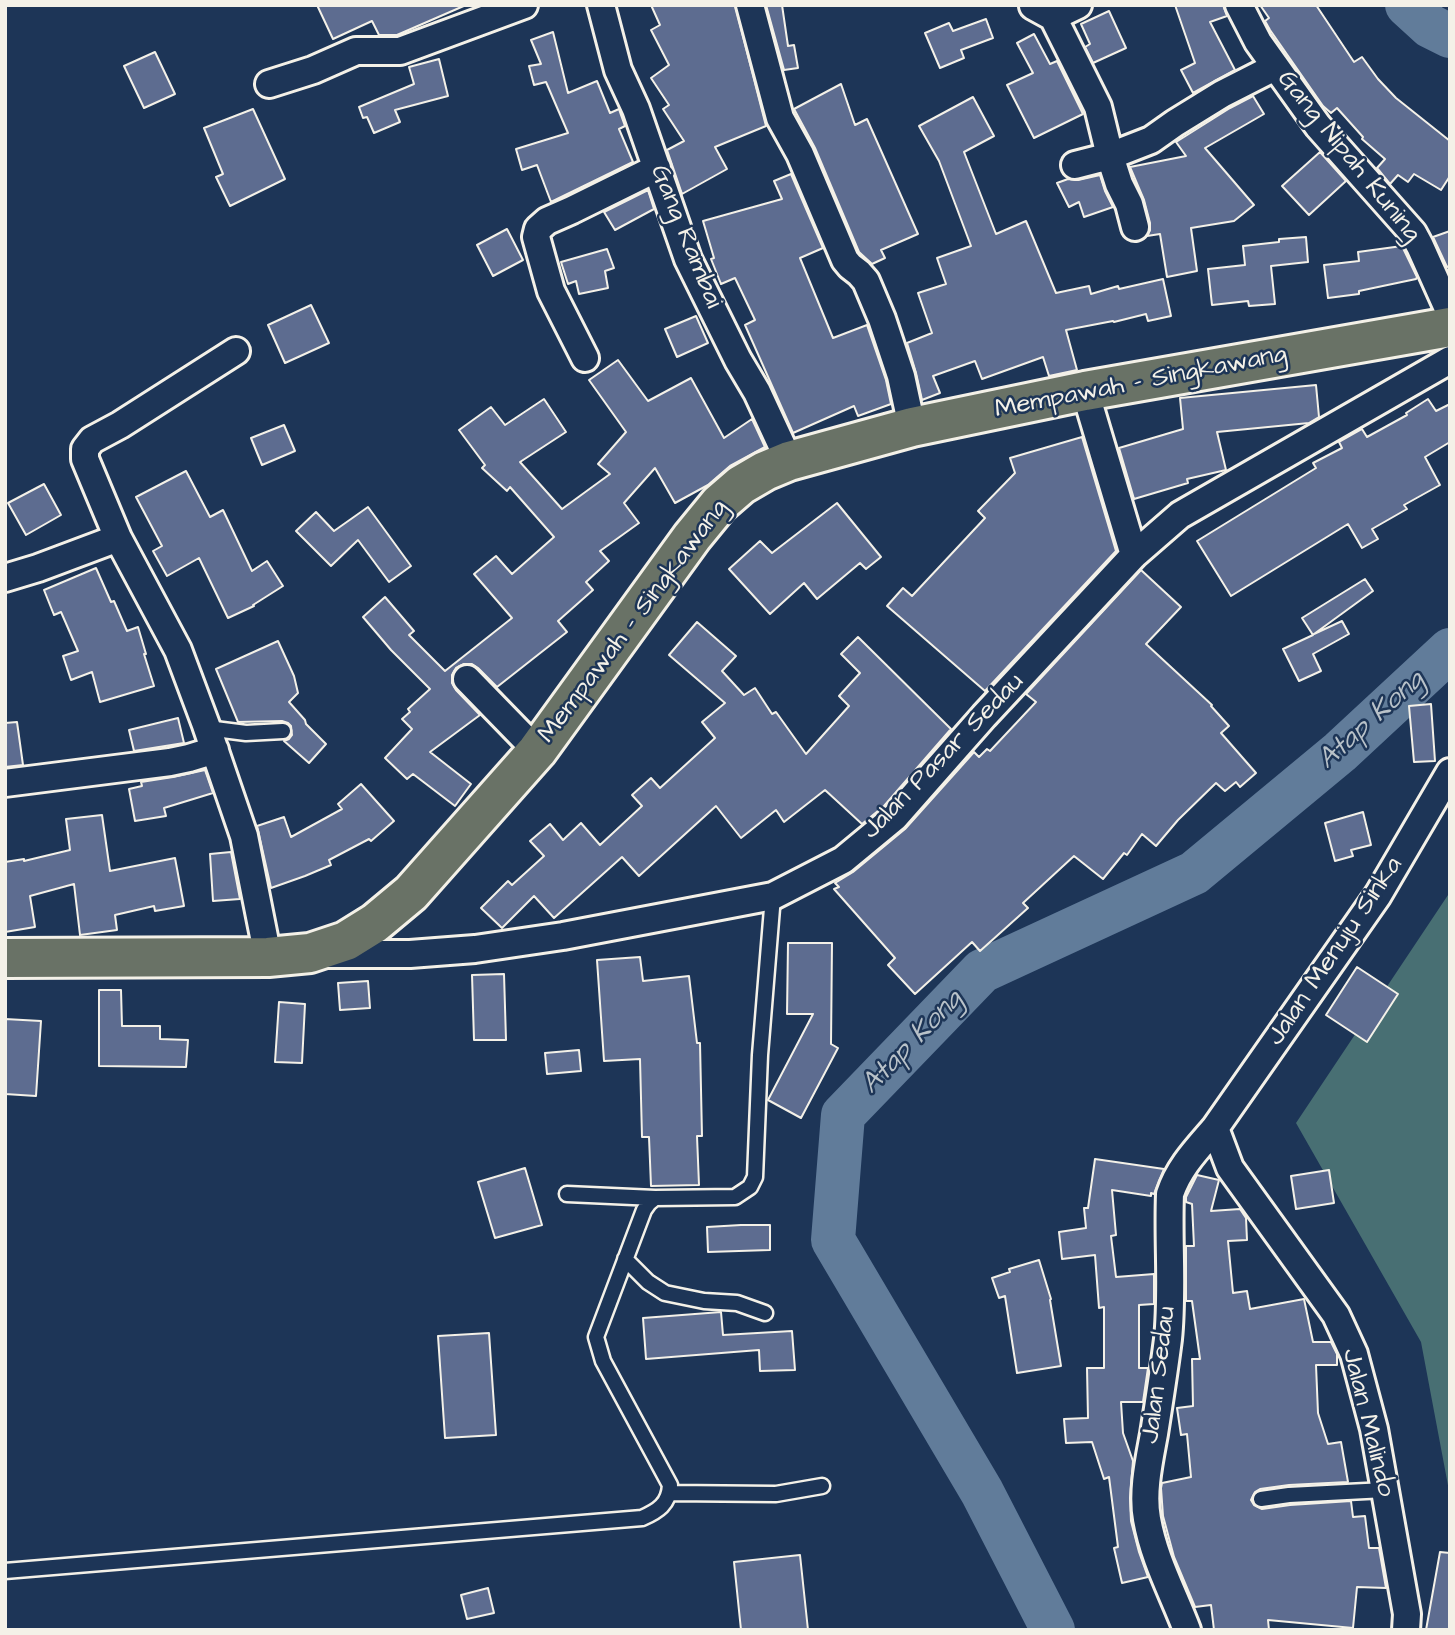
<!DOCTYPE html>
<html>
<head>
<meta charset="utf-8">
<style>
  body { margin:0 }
  #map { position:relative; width:1455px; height:1635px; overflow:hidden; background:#1d3557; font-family:"Architects Daughter",sans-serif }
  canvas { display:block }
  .frame { position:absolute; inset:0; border:7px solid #f4f1e8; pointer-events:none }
</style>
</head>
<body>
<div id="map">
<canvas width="1455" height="1635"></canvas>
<div class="frame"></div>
</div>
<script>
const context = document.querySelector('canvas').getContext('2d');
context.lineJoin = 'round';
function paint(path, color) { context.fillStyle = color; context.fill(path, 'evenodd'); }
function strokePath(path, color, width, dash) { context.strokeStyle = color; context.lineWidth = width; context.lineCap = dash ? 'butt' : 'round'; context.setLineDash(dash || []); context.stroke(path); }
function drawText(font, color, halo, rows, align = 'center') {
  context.font = font + ' "Architects Daughter",sans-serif'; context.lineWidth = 5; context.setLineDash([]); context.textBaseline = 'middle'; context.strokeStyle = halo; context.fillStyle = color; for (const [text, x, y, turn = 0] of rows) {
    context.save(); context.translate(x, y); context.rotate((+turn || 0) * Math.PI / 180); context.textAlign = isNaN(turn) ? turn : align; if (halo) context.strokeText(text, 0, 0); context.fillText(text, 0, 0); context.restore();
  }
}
paint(new Path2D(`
  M1450,892V1496L1421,1342L1296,1123Z`), '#486f73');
strokePath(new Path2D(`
  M1407,5L1430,26L1450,36
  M1053,1630L982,1492L833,1240L843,1115L982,971L1194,873L1340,752L1450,650`), '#617c9a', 44);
const building = new Path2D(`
  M317,5H466L397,35H379L372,21L333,39Z
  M651,5H735L766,126L715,147L727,169L682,194L667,150L684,141L663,109L669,105L651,78L669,65L651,30L660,25Z
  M766,5H782L788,46L794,45L798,68L784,70Z
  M1175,5H1223L1227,16L1210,22L1235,70L1193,93L1181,70L1195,63Z
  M1260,5H1316L1354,62L1362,57L1378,79L1396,98L1450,141V176L1441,190L1414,174L1408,182L1398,175L1390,184L1377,168L1385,159L1362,139L1363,137L1337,108L1331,113L1323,106L1270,30L1265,21L1269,18Z
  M1109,11L1126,48L1093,63L1085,47L1090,44L1081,24Z
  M986,19L993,38L961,50L964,58L940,68L925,33L949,23L953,31Z
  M553,32L568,93L597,81L610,113L619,109L621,115L625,126L619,129L633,162L551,202L537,165L522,170L516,149L568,133L546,82L534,85L529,66L541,64L531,40Z
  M1034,34L1050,64L1057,61L1083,114L1034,138L1007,85L1033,73L1017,43Z
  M155,52L175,94L144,108L124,66Z
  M439,59L448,96L395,110L400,122L374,133L367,117L363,118L359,107L414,84L409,67Z
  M841,84L855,125L867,119L918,234L881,250L885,258L872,264L859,252L815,148L794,109Z
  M1253,96L1264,114L1205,148L1254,205L1234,221L1191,228L1197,271L1167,277L1160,234L1147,236L1150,230V223L1144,200L1130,167L1186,156L1176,142L1230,108Z
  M973,97L994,136L964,152L996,234L1026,221L1056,293L1089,286L1091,294L1118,286L1119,289L1163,279L1171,316L1148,321L1146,314L1114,322L1113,321L1066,330L1077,370L1049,376L1043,357L982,379L975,361L933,376L940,393L922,400L916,373L907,343L932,333L918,293L946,284L937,258L971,246L939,161L919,126Z
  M253,109L285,179L230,206L216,177L223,174L204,128Z
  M1320,152L1346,181L1309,215L1282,186Z
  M791,174L823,248L800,258L833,338L867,325L886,380L891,404L858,416L854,406L793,433L745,325L755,320L735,278L721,284L711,259L714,258L703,221L782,199L774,181Z
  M1100,175L1105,191L1113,207L1084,217L1079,202L1069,207L1057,183L1068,179L1078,180Z
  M648,190L654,209L615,230L604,212Z
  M507,229L523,260L493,276L477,245Z
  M1450,231V266L1447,267L1433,237Z
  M1306,237L1308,262L1271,266L1275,304L1249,306L1248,301L1212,305L1208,269L1245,265L1243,246L1279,242V239Z
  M1402,246L1417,277L1416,279L1359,291V294L1328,298L1324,265L1359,261L1358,252Z
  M607,249L614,268L605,271L608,288L579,294L576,281L568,284L561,262Z
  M311,305L329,343L285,363L268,325Z
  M696,316L708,343L677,357L665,329Z
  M618,360L648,401L691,378L724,438L752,419L765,447L730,466L708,485L675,503L655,468L624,503L639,523L600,551L609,561L586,582L593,590L558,621L567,632L497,687L478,668L472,664H464L456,668L452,675V683L456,690L480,715L430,752L471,784L455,806L413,774L407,779L385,758L412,729L402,719L410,712L408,709L430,689L391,650L363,617L385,597L414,631L409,635L445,671L512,618L474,574L496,556L512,574L554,537L510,487L507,491L482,468L485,465L459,430L491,407L505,425L544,399L566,432L520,462L562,509L610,474L598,464L626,432L589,380Z
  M1316,385L1319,417L1309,423L1217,432L1226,470L1187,479L1188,483L1134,499L1119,448L1183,429L1180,398Z
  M1428,399L1436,411L1450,404V442L1425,457L1440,485L1404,505L1407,509L1372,529L1378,539L1362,548L1348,524L1231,596L1197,541L1316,468L1313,463L1342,448L1339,442L1362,429L1367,437L1407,415L1406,413Z
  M284,425L295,451L262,465L251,438Z
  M1082,437L1116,551L985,691L887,606L903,588L912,596L985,518L978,511L1015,473L1010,458Z
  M186,471L210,517L223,510L252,571L267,561L283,586L253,605L254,606L228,618L199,558L167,576L153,551L162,546L136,497Z
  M44,484L61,515L26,535L8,503Z
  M837,503L881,557L866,569L860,563L817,599L804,583L770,614L729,569L760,541L772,553Z
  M368,507L411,566L389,582L358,540L331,566L296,531L316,512L334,531Z
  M96,568L111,602L114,601L127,631L138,627L146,654H144L154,686L100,702L92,672L71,680L63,656L78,651L61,612L54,615L44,590Z
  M1141,570L1181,607L1146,644L1212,705L1211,706L1229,726L1221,733L1256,773L1240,787L1236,782L1225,791L1216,783L1178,820L1156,846L1142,834L1127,855L1124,853L1103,879L1074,856L1023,903L1028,908L980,951L972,942L915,994L888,965L895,958L834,889L839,887L835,883L853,872L905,829L974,752L979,757L987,749L990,751L1036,702L1026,694Z
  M1365,579L1373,591L1314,634L1342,621L1349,634L1313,654L1321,671L1299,681L1283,649L1313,635L1302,618Z
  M697,622L736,656L722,671L744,695L755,688L772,714L776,712L806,754L849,706L839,696L860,673L841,654L858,637L951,729L884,806L862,824L825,790L784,822L776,810L741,838L716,806L639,876L622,857L554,918L534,896L502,928L481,908L508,881L512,885L544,856L530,841L550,824L563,840L581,823L600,845L642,806L632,795L651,778L660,788L715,738L702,722L725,703L669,655Z
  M278,641L294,676L298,693L289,702L305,720L306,724L326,744L309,763L284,741L289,739L292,735L291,726L288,723L282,721L238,722L216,669Z
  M1431,704L1435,761L1414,762L1409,706Z
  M178,718L184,743L134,751L129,730Z
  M17,722L23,765L5,767V723Z
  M205,770L213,793L164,808L166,816L135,821L129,789L142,786L141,782L173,777Z
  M361,784L394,821L371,841L369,839L329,860L331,865L305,876L271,888L257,826L284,817L291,837L342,809L338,804Z
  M1363,812L1371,845L1351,850L1353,856L1335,861L1325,823Z
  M102,815L110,871L175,858L184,906L155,911L154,906L115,915L117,930L80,935L74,884L30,896L35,927L5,932V862L24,859V861L70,850L66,819Z
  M231,852L240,899L213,901L210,854Z
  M788,943H832L831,1044L838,1048L801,1118L768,1100L813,1014H787Z
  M640,957L643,981L689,976L697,1043H700L702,1136H697L699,1185L651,1186L649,1137H642L640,1059L604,1061L597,960Z
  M1357,967L1398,994L1367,1042L1326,1015Z
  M504,974L506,1040H474L472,975Z
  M368,981L370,1008L340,1010L338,983Z
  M99,990H121L122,1026H160V1039L188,1040L186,1067L99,1066Z
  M279,1002L305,1004L302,1063L275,1062Z
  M5,1019L41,1021L36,1096L5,1094Z
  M579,1050L581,1071L547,1074L545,1053Z
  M1095,1159L1164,1169L1154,1194L1151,1193V1196L1112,1190L1116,1235L1111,1236L1116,1277L1154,1274V1304L1139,1305V1368H1148L1143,1402H1121L1123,1433L1133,1461L1130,1498L1131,1521L1139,1552L1148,1577L1122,1583L1114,1548L1118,1547L1109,1477L1104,1479L1092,1442L1066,1443L1064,1419L1088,1418L1087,1368H1104V1307L1099,1308L1095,1255L1062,1259L1059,1232L1086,1228L1084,1208H1088Z
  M525,1168L542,1225L495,1238L478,1182Z
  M1329,1170L1334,1203L1296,1209L1291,1176Z
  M1197,1175L1219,1180L1211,1211L1240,1209L1246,1218L1247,1240L1228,1241L1233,1293L1247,1291L1250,1309L1304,1299L1313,1342H1331L1337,1354V1365H1316L1318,1413L1328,1444L1341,1442L1348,1482L1289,1485L1260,1489L1255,1492L1251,1500L1254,1505L1262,1509L1290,1505L1351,1501L1353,1517L1365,1516L1369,1548H1379L1386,1588L1357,1587L1353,1628L1268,1620L1269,1630H1214L1211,1605L1195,1607L1174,1557L1163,1516L1161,1488L1162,1483L1191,1477L1187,1434L1181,1435L1177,1408L1193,1406L1192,1359H1200L1192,1301H1186V1246H1194L1192,1204L1186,1202V1197Z
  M741,1225H770V1250L708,1252L707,1227Z
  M1039,1260L1051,1299L1050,1300L1061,1366L1017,1373L1005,1296L999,1298L992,1278L1010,1272L1009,1269Z
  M721,1312L723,1335L792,1331L795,1370L760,1371L759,1350L646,1359L643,1318Z
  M489,1333L496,1435L445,1438L438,1336Z
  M1440,1552L1450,1553V1630H1426Z
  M800,1555L808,1630H741L734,1562Z
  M488,1588L494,1613L467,1619L461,1595Z`);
paint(building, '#5d6c90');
strokePath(building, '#f4f1e8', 2);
const lane = new Path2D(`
  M207,728L246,733L283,731
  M567,1194L655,1198
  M625,1259L648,1282L665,1293L704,1301L737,1303L765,1313
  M670,1493L776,1494L822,1486
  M1261,1499L1289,1495L1385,1490
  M5,1571L642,1518C658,1511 669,1504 670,1485L603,1361L596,1337L644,1210L649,1203L655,1198L735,1197L750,1187L755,1177L760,1055L773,896`);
const street = new Path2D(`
  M601,5L618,70L636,109L688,259L738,360L757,392L789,461
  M750,5L780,118L800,154L845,260L850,266L859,273L866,281L882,319L901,376L912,427
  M1239,5L1258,42L1318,126L1413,233L1420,246L1450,313
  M1033,6L1053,17L1098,107L1110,156L1119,184L1129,204L1135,227
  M1053,17L1078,5
  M269,84L313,70L356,51H400L524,5
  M1075,165L1110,156L1151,140L1175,123L1222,94L1275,67
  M585,358L551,291L536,237L538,229L547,221L572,210L657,168
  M1085,391L1134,555
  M118,538L85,459V449L92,440L120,425L236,351
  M5,578L38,568L118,538L178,650L206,725L244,836L268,957
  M467,679L537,751
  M5,783L170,762L189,758L215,750
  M329,954H410L475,949L563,936L773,896L843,860L895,817L984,716L1134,555L1180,515L1450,360
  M1215,1128L1230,1168L1336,1315L1354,1354L1374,1429L1407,1614L1406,1630
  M1187,1630C1173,1593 1154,1559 1147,1519C1142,1492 1149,1461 1154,1434C1159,1402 1164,1371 1168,1339C1173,1291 1168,1242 1170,1194C1179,1167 1197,1149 1215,1128L1378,895L1450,772`);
const highway = new Path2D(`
  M5,958L268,957L310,953L346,941L375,923L411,893L537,751L692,537L719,504L741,485L765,471L789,461L912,427L1085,391L1450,327`);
strokePath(lane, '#f4f1e8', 19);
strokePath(street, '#f4f1e8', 32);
strokePath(highway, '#f4f1e8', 44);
strokePath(lane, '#1d3557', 14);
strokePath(street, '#1d3557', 26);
strokePath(highway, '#697266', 38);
drawText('26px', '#f4f1e8', '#1d3557', [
  ["Gang Nipah Kuning",1348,157,51],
  ["Gang Rambai",685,237,68],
  ["Mempawah - Singkawang",1141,383,-11],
  ["Mempawah - Singkawang",634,622,-53],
  ["Jalan Pasar Sedau",944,757,-46],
  ["Jalan Menuju Sinka",1336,952,-56],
  ["Jalan Sedau",1160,1375,-83],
  ["Jalan Malindo",1367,1423,76]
]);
drawText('italic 28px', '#b9c2c9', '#1d3557', [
  ["Atap Kong",1372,721,-42],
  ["Atap Kong",913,1043,-46]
]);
</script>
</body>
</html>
